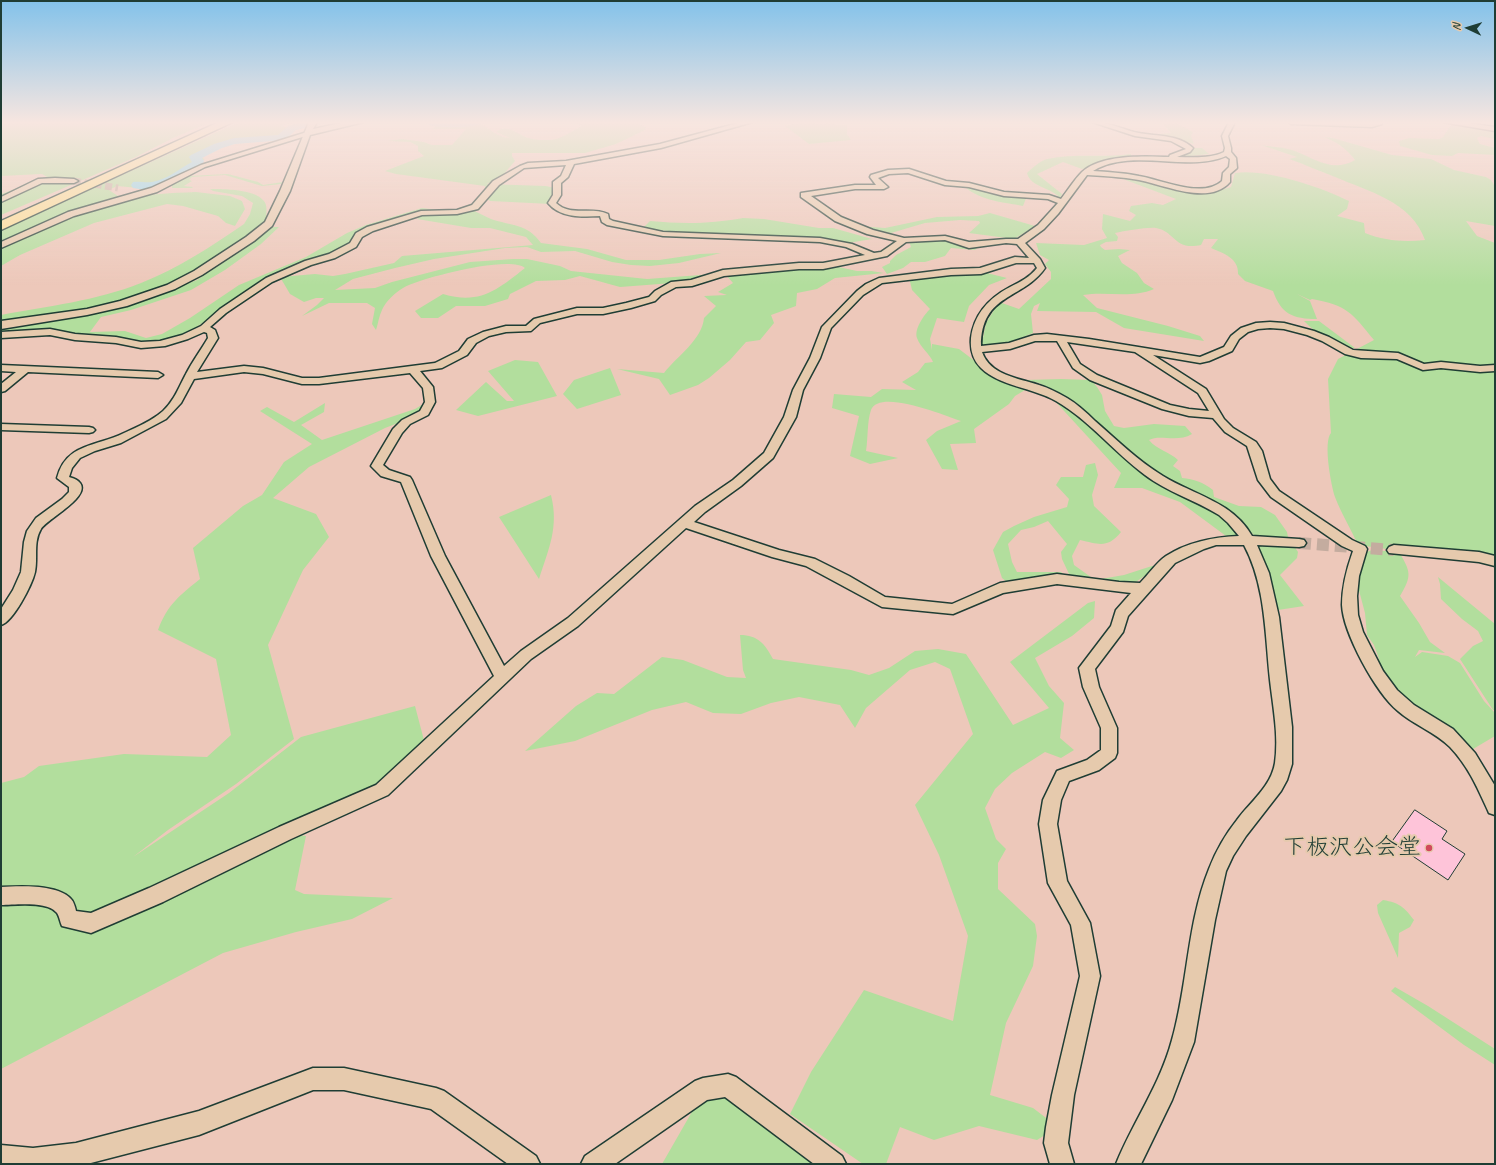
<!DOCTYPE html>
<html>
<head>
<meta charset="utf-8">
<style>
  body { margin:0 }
  #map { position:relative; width:1496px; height:1165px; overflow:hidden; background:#edc8ba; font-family:Caveat,sans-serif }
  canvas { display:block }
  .frame { position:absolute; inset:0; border:2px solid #1f3d34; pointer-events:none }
  .north { position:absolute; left:1448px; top:8px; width:40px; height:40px; -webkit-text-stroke:3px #e6caad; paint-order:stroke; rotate:274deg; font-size:11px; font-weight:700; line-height:16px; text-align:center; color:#1f3d34 }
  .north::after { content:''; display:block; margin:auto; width:14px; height:18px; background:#1f3d34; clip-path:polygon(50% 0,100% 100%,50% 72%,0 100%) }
</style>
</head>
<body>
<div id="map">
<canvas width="1496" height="1165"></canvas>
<div class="frame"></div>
<div class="north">N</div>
</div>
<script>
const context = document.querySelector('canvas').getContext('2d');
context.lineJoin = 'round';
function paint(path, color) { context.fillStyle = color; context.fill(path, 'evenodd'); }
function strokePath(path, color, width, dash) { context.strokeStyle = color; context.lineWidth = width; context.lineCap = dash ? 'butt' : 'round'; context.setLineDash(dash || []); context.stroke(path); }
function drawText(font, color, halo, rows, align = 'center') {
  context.font = font + ' Caveat,"Klee One",sans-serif'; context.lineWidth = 4; context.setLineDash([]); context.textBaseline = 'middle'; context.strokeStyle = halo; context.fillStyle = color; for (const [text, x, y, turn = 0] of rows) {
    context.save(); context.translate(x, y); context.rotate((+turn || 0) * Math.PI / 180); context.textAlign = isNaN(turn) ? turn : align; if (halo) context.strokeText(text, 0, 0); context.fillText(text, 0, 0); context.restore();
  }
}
paint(new Path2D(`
  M1,122H211L173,138L136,157L1,215V194L27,185L42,182L47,177L42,174L1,176Z
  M239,122H294L281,126L290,128L279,137L234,141L218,146L200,157L205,159L185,170L182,175L149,189L117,186L109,190L118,196L83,207L1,242V230Z
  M575,122H635L646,127L645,130L616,144L585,153H512V156L515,161L502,176L487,184L546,186L555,188V193L551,204L490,201L485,197V186L396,174L385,171L424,156L418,151V146L410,142L388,141L402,139L424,142L432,145H452L466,129H433L437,124L460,125L479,123C490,128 498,138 510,138L496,132C507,123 517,134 528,138C535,140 549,141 556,139C564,137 574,130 581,126Z
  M801,122L822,124L834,122L837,125H847V134L851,140L809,144L785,126Z
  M1161,122H1174L1193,132L1191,136L1194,144L1173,138L1149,135L1171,133Z
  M1452,123L1495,129V139L1481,136L1477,138L1480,144L1495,148V155L1458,153L1452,156L1432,155L1400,146L1399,141L1409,138L1439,139L1443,137Z
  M1324,137L1333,138L1392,155L1431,159L1454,170L1486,177L1491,180L1494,185L1495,226L1466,221L1477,236L1495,243V560L1444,557L1358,545C1351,529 1341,513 1335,497C1331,485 1323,442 1331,433L1328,379L1338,359L1374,340C1352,313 1347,305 1312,299L1310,300L1297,294L1310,301L1317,319C1293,319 1281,314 1273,291L1245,281L1238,274C1239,258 1223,253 1211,248L1218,239H1204L1201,245C1174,251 1175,231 1156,228C1147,227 1125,231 1115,233L1118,237L1117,241L1106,242L1100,245L1101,247L1105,250L1119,249L1130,250L1118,256L1122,263L1137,273L1144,283L1154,289C1131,299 1107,291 1083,295L1097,308L1168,326L1200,336L1204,341L1124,328L1096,312L1037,311L1040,303L1034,306L1031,314L1033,333L1006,344L981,348L986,323L999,302L1019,309L1051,279V272L1045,264L1049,260L1040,255L1036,243L1084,245L1107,238L1102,229L1103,214L1130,221L1136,215L1129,211L1131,206L1152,203L1163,205L1176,199L1123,179C1145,180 1164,190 1185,192C1201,194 1216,192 1231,187L1235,173C1265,168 1321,187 1349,201L1347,209L1337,216L1364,223L1365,233C1385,241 1404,242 1425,240C1412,202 1368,191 1335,177C1319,171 1304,164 1289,159L1297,157L1261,145C1272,147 1284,147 1295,151C1315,159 1333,173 1355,160C1347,149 1337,142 1324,137Z
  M1194,148H1202L1209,154L1181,157Z
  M1131,154V158L1102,163L1082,169L1063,162L1037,174L1062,194L1060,198C1051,187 1031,188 1027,173C1032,168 1040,161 1047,159C1074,153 1104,158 1131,154Z
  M228,174L258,182L263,185L283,182L281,184L262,186L225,175L192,177L189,180L192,181L184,186L193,187L192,188H172V185L188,176Z
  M965,187H970L1027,196L1023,206C1003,202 981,201 965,187Z
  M210,189C224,189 255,189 264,201C268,206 266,214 266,220L245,238L191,274L151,293L112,305L1,322V315C48,306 96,301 141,283C177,269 212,246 244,224L250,214L253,203L242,196L213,191Z
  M196,192L230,196L242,201L245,209L235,226L226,223L218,216L183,206L167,204L94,223L20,255L1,266V249C40,233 76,213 117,201C142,194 170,193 196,192Z
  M422,208L446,211H428L412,214L359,234L341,249L265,280L195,328L190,334L152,343L128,338L35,329L1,334V329L100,312L135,303L197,280L244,249L273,227H279L261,244L225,270L191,290L131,310L101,317L90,332L125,331L146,338L162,334L190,318L239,285L306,257L347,233L366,225Z
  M471,209C477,212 484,216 491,219C511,226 527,223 541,243L587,249L626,260H659L700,254L721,253L679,263L650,266L631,265L612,262L575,251L541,252L527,247L505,248L434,259L395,268L353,279L335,290L375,288L392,282L470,262L513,259H527L560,266L571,271L647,279L714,274L686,282L620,287L580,276L565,280L536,281L510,294L508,299L485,306H456L438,318H421L415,311L443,294C480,305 497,290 525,268C509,255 421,278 403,288C396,292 385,302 382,310C379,316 378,324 376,330L372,324L375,308L367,303H329L302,316L317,305L324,298H316L304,302L290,294L280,277L315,274L333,276L345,274L394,263L402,256L533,245L526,237L490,228H471L417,219L426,213L456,212Z
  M990,213L1035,226L1014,239L969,233L980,223L979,221L960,220L925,223L891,233L858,226L885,228L937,217L978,216Z
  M743,218L764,219L819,228H833L872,239L848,243L828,240L762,238L642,229L650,221C683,224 710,224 743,218Z
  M937,240C951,240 963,246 977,248L975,250L951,248L945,256L925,262H911L903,268L887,274L882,267L890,263V261L896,255L911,247L909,241Z
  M834,266L857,271H871L884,273L835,278L817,289L797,293L796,306L771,315L774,323L760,340L746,342L730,360L709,378L698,385L670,395L659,379L617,369L664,373C677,356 702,340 704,318L716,306L704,296L727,295L718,292L733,283L725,274Z
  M983,272L1007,278L989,285L969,306L964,322L937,318L930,339L932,350V344L959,349L1001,381L1025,390L1015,396L1009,404L974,429L976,443L950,444L958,470L942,469L926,440L937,431L961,421C946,416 879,388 871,410C867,421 868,439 866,451L898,458L870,464L850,456L859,416L832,408L834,394L871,397L882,389L916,390L902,382L918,372L925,363L933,362C930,354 920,347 917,338C914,329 924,315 930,309L912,290L909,277Z
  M1304,321H1319L1355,348C1338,350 1315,332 1304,321Z
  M515,360L538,362L557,396L478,416L456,410L486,382L507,401H514L488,371Z
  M610,368L621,395L577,409L563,394L574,380Z
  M1061,379L1091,380L1097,387L1102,395L1105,411L1114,426L1124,428L1154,424L1185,426L1192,434C1177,443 1160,434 1149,440C1157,450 1170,452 1178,460L1173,466L1180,471L1182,478C1194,479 1203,482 1213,490L1214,497L1239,506L1261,507L1275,515L1287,532L1288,537L1298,552L1297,558L1280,575L1304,606L1278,610L1256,537L1239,521L1149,470L1051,389L1039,383L1025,380Z
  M430,400L424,413L385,428L309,467L273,498L316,514L329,537L303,570L268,645L294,739L236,784L168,830L133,857L229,793L301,737L415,706L426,748L386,786L80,921L124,919L285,833L306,836L295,890L304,894L393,898L352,919L296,932L223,953L1,1069V783L24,777L39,766L124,754L207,757L231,735L216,659L158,630C167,605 180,595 200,579L193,548L243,506L262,495L284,462L312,444L260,411L267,407L294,422L325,403L324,412L301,425L322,440L415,409Z
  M1054,400L1070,408L1158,485L1210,509L1245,536H1226L1180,502L1142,488H1114L1121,473Z
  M1095,463L1098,475L1092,495L1094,506L1121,532C1107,549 1099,544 1080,540L1072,556L1074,565L1095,580L1124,575L1152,566L1157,567L1133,584L1081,581L1069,574L1062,559L1061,552L1067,544L1048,521L1034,527L1021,530L1008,544L1012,562L1017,572H1061L1067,577L1007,582L1002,578L993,550L1003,532L1014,526L1034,517L1067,507L1069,499L1056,485L1061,477H1083L1086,465Z
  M551,495C559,527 549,548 539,579L499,517Z
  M1372,550L1399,552C1411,572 1412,576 1400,596L1419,623L1430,642L1445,653L1419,650L1415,657L1422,652L1448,656L1460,663L1484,701L1495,713V736L1468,752L1409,706L1377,668L1379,659L1374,645L1367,635L1365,613L1357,583L1364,553Z
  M1438,577L1495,624V710H1493L1460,659L1473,646L1483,641L1478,631L1462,619L1441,599L1440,584Z
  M1095,601L1094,618L1072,636L1035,658L1049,686L1064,703L1060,738L1074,750L1061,758L1045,752L1012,773L995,789L985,808L996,839L1006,849L998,863V889L1035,924L1037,936L1033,966L1006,1023L990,1095L1033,1108L1058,1127L1037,1140L979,1126L934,1140L900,1127L886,1164H863L790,1114L811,1072L864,990L953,1021L968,936L939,855L915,805L973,734L950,669L935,662L910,670L866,708L855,728L840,705L799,697L771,703L741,714L713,713L686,702L652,710L575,741L525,751L576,706L597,693L614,694L662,657L683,660L727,677L746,678L743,670L740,635C758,635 765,644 773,659L851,670L869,675L889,668L915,651L938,649L966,654L1013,725L1049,708L1010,662L1088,603Z
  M1383,900C1400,903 1404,907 1414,920L1410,927L1399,933L1398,958L1378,913L1377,905Z
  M1395,987L1428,1006L1495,1049V1065L1464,1045L1391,991Z
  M727,1093L816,1164H662L697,1103Z`), '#b2de9d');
paint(new Path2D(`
  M302,122H323L322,124L296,130L285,140L235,144L222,148L202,158L204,161L201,167C179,179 159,194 133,188L131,185L133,182C139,181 145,183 152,182C166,180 179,169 192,162L189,157L191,155L214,144L234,138L278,135L288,126Z
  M423,122H484C478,129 429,129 423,122Z`), '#8dd6ee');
const building = new Path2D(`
  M1415,810L1447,831L1442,839L1465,854L1448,880L1392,842Z`);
paint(building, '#fec4d9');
strokePath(building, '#1f3d34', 1);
strokePath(new Path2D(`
  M74,181L118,188`), '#c4ac9f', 7, [7, 3.5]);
strokePath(new Path2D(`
  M1299,543L1394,550`), '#c4ac9f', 12, [12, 6]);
const minor = new Path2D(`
  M742,122H753L661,148L574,164L568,177L561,183V195L556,203C571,217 591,206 608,214L609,219L613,221L663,232L820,238L852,244L874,253L881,252L897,241L867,234L835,221L801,197V193L855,185H876L870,177L871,175L888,170L909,169L946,181L969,183L1004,192L1049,195L1061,199C1068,190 1074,180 1082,172C1101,154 1145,156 1169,157L1170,155L1186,149L1171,141L1135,136L1092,122C1107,122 1120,128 1134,132C1154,137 1177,133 1193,148L1190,152L1177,157C1192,157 1210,159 1224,152L1225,148L1222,136L1229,122H1235L1228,136L1231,148V152L1236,158L1237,168L1230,174V182C1209,206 1165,185 1139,180C1122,177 1104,176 1087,175L1058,214L1044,229L1025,243L1040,259L1045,268C1023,300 981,293 981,346L1009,343L1034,335L1047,334L1089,339L1200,357L1224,347L1231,336L1241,328L1256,323L1270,322L1284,323L1314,331L1329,337L1353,350L1398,353L1424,364L1441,362L1480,366L1495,365V371L1480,372L1441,368L1423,370L1397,359L1361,358L1345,354L1322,341L1307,335L1284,329L1270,328L1258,329L1248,332L1239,339L1232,351L1209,361L1200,363L1153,355L1206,389L1224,419L1233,428L1256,442L1262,451L1270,479L1279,491L1352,540L1365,546L1367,549L1359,576L1357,596L1358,615L1363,632L1383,671L1397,690L1414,705L1453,729L1475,753L1495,786V815L1489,813C1478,789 1469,767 1450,747C1435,732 1414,725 1398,711C1376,693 1343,633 1342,605C1342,586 1347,568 1353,551L1342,546L1271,497L1258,480L1247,446L1225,432L1213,418L1189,416L1162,409L1090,380L1073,368L1057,341H1035L1010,349L982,352C990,375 1018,378 1039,385C1049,388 1058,393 1067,398C1077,404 1086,412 1095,421C1117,440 1138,461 1163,476C1194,495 1233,502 1252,536L1299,539L1304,540L1306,543L1304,546L1299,547L1257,545L1269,573L1279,617L1292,727V764L1287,780L1281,791L1246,836L1233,856L1226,871L1215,920L1194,1042L1172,1100L1141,1164H1116C1133,1122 1160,1085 1172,1040C1188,984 1187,923 1209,869C1216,851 1225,835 1237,820C1250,802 1271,787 1275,763C1279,736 1273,707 1270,680C1265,635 1266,586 1244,545H1216L1204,549L1175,563L1128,616L1123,632L1095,669L1099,687L1117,728V753L1115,758L1099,770L1069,781L1061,800L1057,824L1067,881L1090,923L1100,976L1074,1095L1068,1143L1074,1164H1050L1044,1143L1046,1127L1052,1095L1080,976L1071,925L1048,883L1039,824L1043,800L1057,771L1087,760L1101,750V728L1083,687L1079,668L1111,626L1116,610L1131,593L1057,584L1003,593L953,614L882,607L806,566L772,557L686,528L578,626L531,659L388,795L291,839L163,902L91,933L62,926C60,922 59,914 56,912C46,901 15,905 1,905V887C20,886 57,884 71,899C74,902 75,907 76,911L91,913L149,888L279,827L376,785L494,676L431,556L401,482L381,476L371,466L393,429L402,420L420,411L425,402L423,388L410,373L319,384H302L263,374L244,372L194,379L181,403L166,419L121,443L95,451L80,458L72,468L69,477C73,478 78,480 80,483C91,497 47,519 41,529C33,542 38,558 35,572C32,585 13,622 1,625V609L13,590L21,572L24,542L27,531L36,518L62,499L69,492V487L57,478C66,443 96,447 124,433C137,427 152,421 163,411C174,401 179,387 186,374C192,362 201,350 208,338L207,333L204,332L188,339L165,346L141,348L116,343L75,340L50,335L1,338V332L50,329L75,334L116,337L141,342L160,341L182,335L201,326L220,309L266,278L305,261L329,254L350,243L356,233L367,227L421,211L457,210L472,205L493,181L520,166L528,163L566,161L660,144ZM1226,156L1230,159L1229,167L1223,173L1222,181C1202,199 1163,180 1139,176C1124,173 1108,172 1093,171C1131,147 1188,173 1226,156ZM566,165L561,176L553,182V195L548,203C560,218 582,217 600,216L602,222L607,225L663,236L820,242L846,247L865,255L823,263H799L723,270L691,280L671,282L655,291L649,297L626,303L603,308H577L534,319L526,326H506L483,332L468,339L459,351L435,363L319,378H302L263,368L244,366L197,372L218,338L215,330L210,327L226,313L272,282L311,265L335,258L356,247L362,237L373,231L422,215L457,214L478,209L499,185L524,168ZM908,173L945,185L969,187L1004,196L1048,199L1058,203L1038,225L1018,239H1006L969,242L945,236L904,238L873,230L841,217L811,196L855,189H884L888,187L878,178L889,174ZM945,240L969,248L1006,243L1017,244L1029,258L1015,257L980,268L951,269L879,278L866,284L857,291L822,327L810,358L793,390L784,417L764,453L733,480L695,506L568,618L521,651L504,666L445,556L412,480L410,477L389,470L383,465L402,433L410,424L428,415L435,402L433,387L420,371L442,368L467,355L476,343L489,336L506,332L531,331L540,323L577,314H603L631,308L655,301L661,295L676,287L692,286L724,276L799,269H823L887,256L906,242ZM1016,263H1034L1037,268C1030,277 1020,282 1010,287C989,298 974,314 971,338C970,350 973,360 981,368C999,386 1034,388 1056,401C1089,420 1114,452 1145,475C1167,492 1195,500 1219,515L1228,523L1239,536C1213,537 1188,542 1166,556C1156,563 1148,575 1140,583L1119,582L1057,574L1000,583L952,604L885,597L849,576L815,559L779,550L694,522L705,512L741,486L773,458L796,417L803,390L820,358L831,328L863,295L882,283L951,275L981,274ZM1067,342L1135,352L1198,393L1209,411L1189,409L1170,405L1097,375L1080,364Z
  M1288,122H1382V124L1372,127L1291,124Z
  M1442,122H1461L1495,127V131Z
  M307,132L309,133V135L205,167L157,192L74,216L1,248V242L68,212L151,188L201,165Z
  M55,178L74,179L78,181L74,183H42L1,202V197L38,179Z
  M1,365L158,372L163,375L158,378L28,372L5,391L1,392V384L16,372L1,371Z
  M1,424L89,427L93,428L95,430L93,432L89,433L1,430Z
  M1394,545L1479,552L1495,556V566L1479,562L1389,553L1387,550L1389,547Z
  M313,1068H344L436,1088L444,1091L536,1156L540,1164H508L431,1109L344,1090H313L199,1135L87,1164H1V1145L33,1148L76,1143L199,1111Z
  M728,1074L736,1077L842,1156L846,1164H814L725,1097L707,1100L615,1164H581L585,1156L695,1081L703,1078Z`);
const tertiary = new Path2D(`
  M309,122H317L313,129L346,122H364L310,135L290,191L272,226L254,241L202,275L175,289L127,306L87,315L1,329V321L87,309L120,301L167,285L194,271L246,237L265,222L280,191Z`);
const motorway = new Path2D(`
  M219,122H233L1,230V221Z`);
strokePath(minor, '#1f3d34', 3);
strokePath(tertiary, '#1f3d34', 3);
strokePath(motorway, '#1f3d34', 3);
paint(minor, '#e6caad');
paint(tertiary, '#e6caad');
paint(motorway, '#fcde96');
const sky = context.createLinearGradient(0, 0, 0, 285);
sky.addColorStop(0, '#83c2ea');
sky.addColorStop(0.43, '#f7e6e0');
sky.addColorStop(1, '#f7e6e000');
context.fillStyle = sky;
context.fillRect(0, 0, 1496, 285);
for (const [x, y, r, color] of [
  [1429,848,4,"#d1495b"]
]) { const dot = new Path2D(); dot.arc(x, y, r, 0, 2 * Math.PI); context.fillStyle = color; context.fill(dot); strokePath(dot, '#e6caad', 1.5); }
drawText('23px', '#1f3d34', '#e6caad', [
  ["下板沢公会堂",1421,848]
], 'right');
</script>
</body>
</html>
